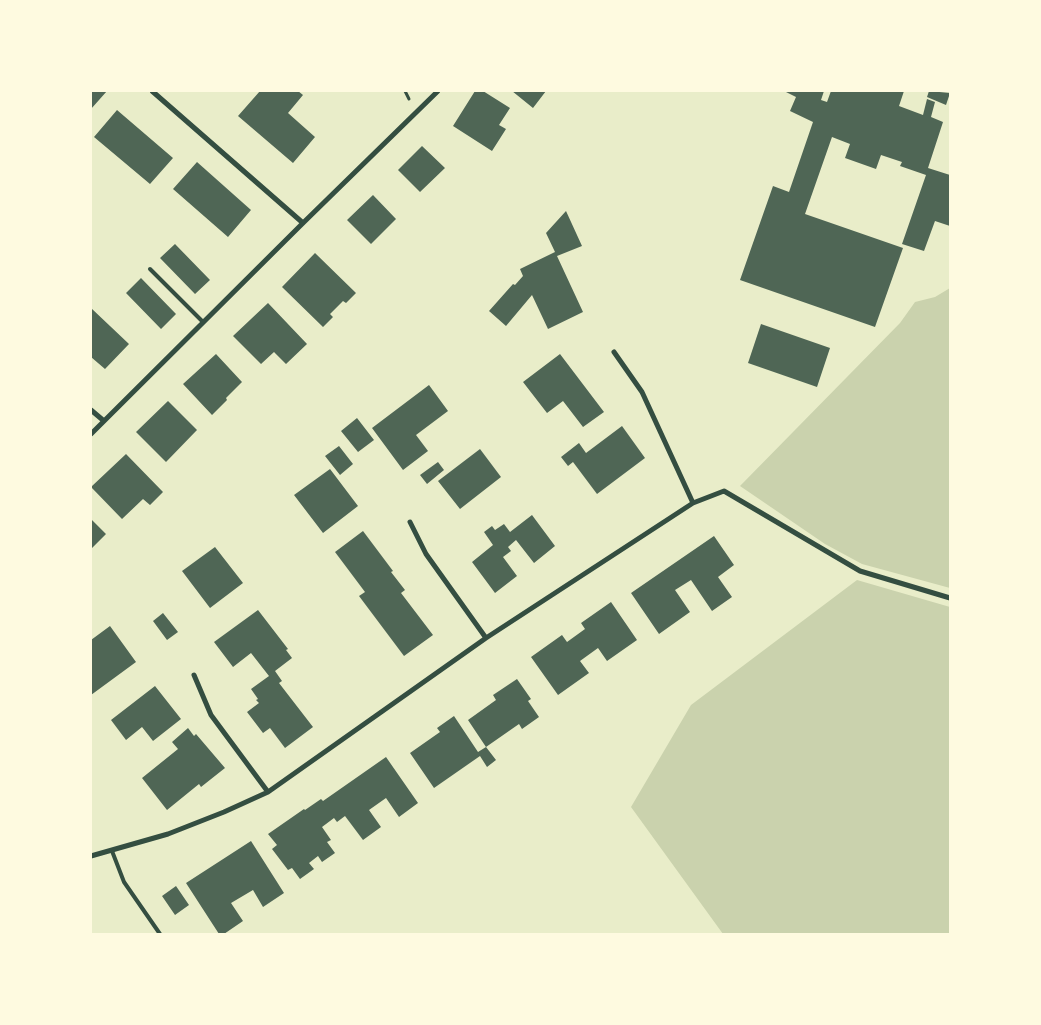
<!DOCTYPE html>
<html>
<head>
<meta charset="utf-8">
<style>
  body { margin:0 }
  #map { position:relative; width:1041px; height:1025px; overflow:hidden; background:#e9edc9; font-family:"Archivo Narrow",sans-serif }
  canvas { display:block }
  .frame { position:absolute; inset:0; border:92px solid #fefae0; pointer-events:none }
</style>
</head>
<body>
<div id="map">
<canvas width="1041" height="1025"></canvas>
<div class="frame"></div>
</div>
<script>
const context = document.querySelector('canvas').getContext('2d');
context.lineJoin = 'round';
function paint(path, color) { context.fillStyle = color; context.fill(path, 'evenodd'); }
function strokePath(path, color, width, dash) { context.strokeStyle = color; context.lineWidth = width; context.lineCap = dash ? 'butt' : 'round'; context.setLineDash(dash || []); context.stroke(path); }
paint(new Path2D(`
  M950,288V588L862,564L825,544L740,486L900,323L915,302L935,297Z
  M857,580L950,607V934H723L631,807L691,705Z`), '#cad2ad');
paint(new Path2D(`
  M91,91H107L91,109Z
  M260,91H298L303,95L288,113L315,137L293,163L238,116Z
  M475,91H483L510,108L499,125L506,129L492,151L453,126Z
  M512,91H546L533,108Z
  M784,91H824L821,100L827,102L831,91H904L899,106L923,115L927,99L935,102L931,117L943,122L928,168L950,175V226L935,221L924,251L902,244L926,175L900,166L902,162L881,155L876,169L845,158L850,144L832,137L805,214L903,248L875,327L740,280L773,186L789,192L813,122L790,111L796,97Z
  M929,91L950,93L946,105L927,97Z
  M117,110L173,158L150,184L94,137Z
  M422,146L445,168L420,192L398,170Z
  M197,162L251,210L228,237L173,189Z
  M373,195L396,219L371,244L347,220Z
  M566,211L582,246L557,256L583,312L548,329L532,295L506,326L489,311L513,284L515,285L523,276L520,269L555,252L546,233Z
  M175,244L210,280L195,294L160,258Z
  M315,253L356,293L346,303L343,301L330,314L333,317L323,327L282,287Z
  M141,278L176,314L161,329L126,293Z
  M268,303L307,344L286,364L274,352L261,364L233,336Z
  M91,308L129,344L105,369L91,357Z
  M761,324L830,348L817,387L748,363Z
  M216,354L242,382L226,398L227,400L212,415L183,384Z
  M560,354L604,412L583,427L563,401L547,413L523,382Z
  M429,385L448,411L416,435L428,451L403,470L372,428Z
  M168,401L197,430L166,462L136,432Z
  M357,418L374,440L358,452L341,431Z
  M622,426L645,458L597,494L573,462L568,466L561,457L579,443L586,453Z
  M339,446L353,464L340,475L325,456Z
  M480,449L501,477L460,509L438,481Z
  M126,454L163,492L150,505L143,499L122,519L91,487Z
  M438,462L444,470L427,484L420,475Z
  M330,469L358,506L323,533L294,495Z
  M532,515L555,546L534,563L516,540L508,547L511,551L503,557L517,576L495,593L472,562L493,545L484,532L492,526L495,530L504,524L510,532Z
  M91,519L106,534L91,549Z
  M363,531L393,571L391,572L405,590L401,593L433,635L404,656L359,596L365,592L335,552Z
  M714,536L734,565L718,577L732,597L712,611L691,580L675,590L690,612L659,634L631,593Z
  M215,547L243,583L210,608L182,571Z
  M611,602L637,640L607,661L598,648L580,661L589,673L558,695L531,657L562,635L567,642L585,629L581,623Z
  M258,610L288,649L286,650L292,658L275,671L282,681L279,683L313,727L285,748L270,728L263,733L247,712L259,703L256,700L258,699L251,689L269,676L251,653L233,667L214,642Z
  M163,613L178,632L167,640L153,621Z
  M110,626L136,662L91,695V640Z
  M517,679L531,699L528,701L539,717L522,729L519,724L486,747L496,760L487,767L480,756L434,788L410,753L440,732L437,728L454,716L478,752L486,747L468,720L496,700L493,695Z
  M155,686L181,719L153,741L142,727L126,740L111,720Z
  M188,728L194,736L196,734L225,768L201,787L199,784L167,810L142,778L178,749L172,742Z
  M386,757L418,803L399,817L386,798L369,810L381,827L363,840L345,816L337,822L334,818L322,827L331,840L327,842L335,853L322,862L318,856L309,863L314,869L300,879L292,868L288,870L272,849L277,845L268,834L304,809L305,810L321,799L323,801Z
  M251,841L284,893L263,907L253,890L231,903L243,921L224,934H219L186,883Z
  M176,886L189,905L175,915L162,896Z`), '#4f6655');
strokePath(new Path2D(`
  M405,91L409,99`), '#344e41', 3);
strokePath(new Path2D(`
  M150,269L203,322
  M112,851L124,882L160,934`), '#344e41', 4);
strokePath(new Path2D(`
  M152,91L303,223
  M614,352L642,392L693,503
  M91,410L104,421
  M91,434L303,223L438,91
  M410,522L426,554L486,638
  M194,675L211,715L268,792
  M91,856L168,834L224,812L268,792L486,638L693,503L724,491L860,571L950,598`), '#344e41', 5);
</script>
</body>
</html>
